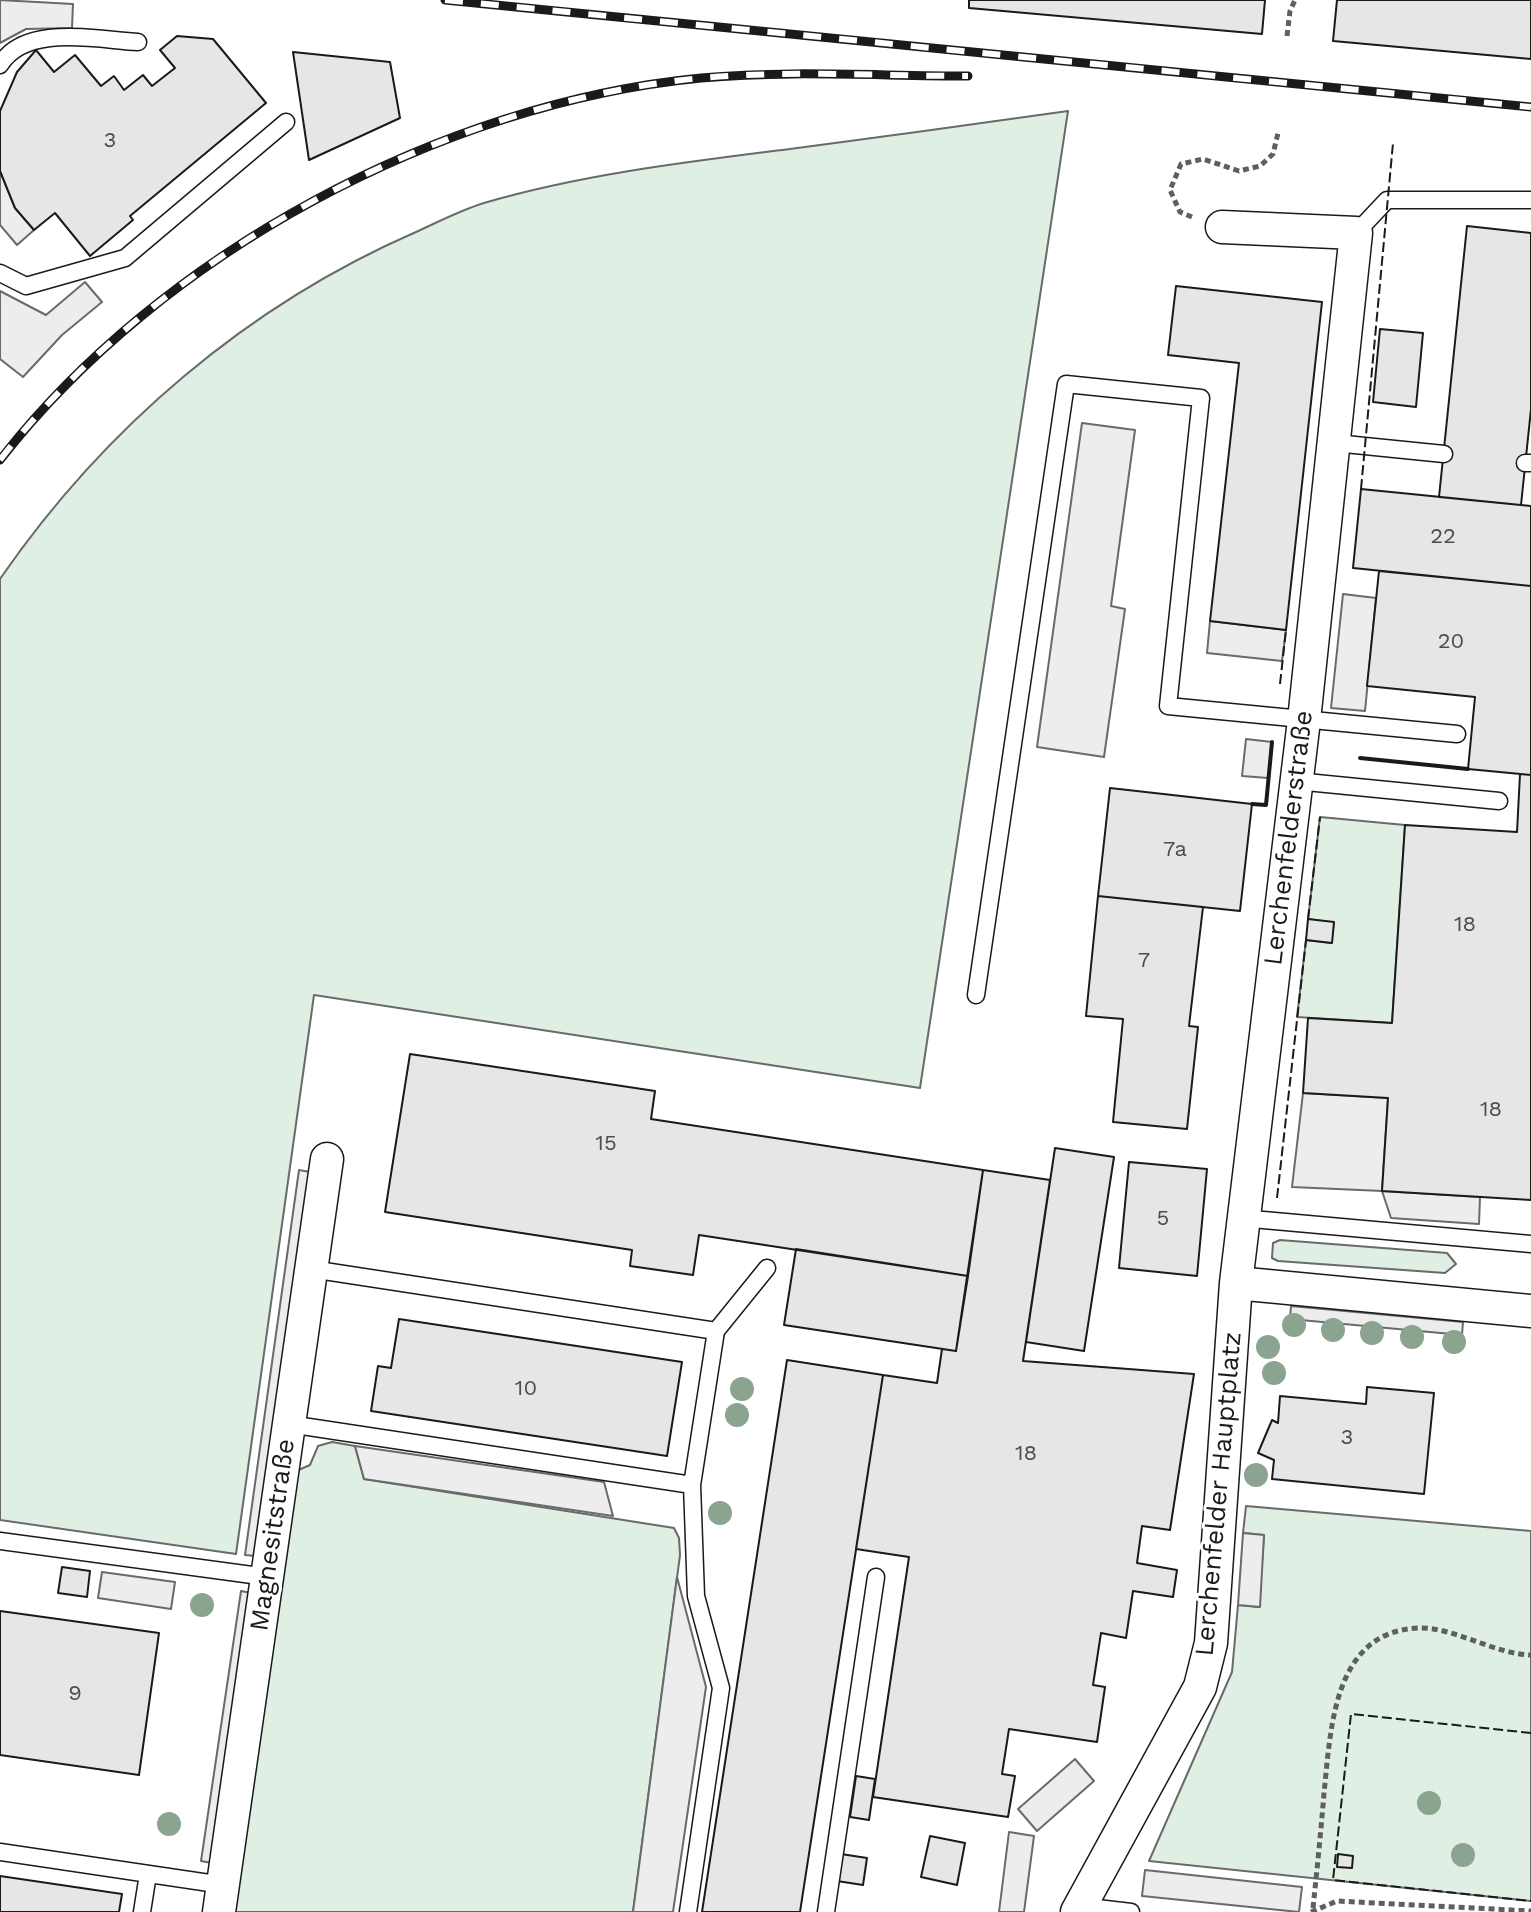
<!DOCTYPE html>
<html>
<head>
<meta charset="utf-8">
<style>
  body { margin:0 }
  canvas { display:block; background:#fff }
</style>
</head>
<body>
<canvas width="1531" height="1912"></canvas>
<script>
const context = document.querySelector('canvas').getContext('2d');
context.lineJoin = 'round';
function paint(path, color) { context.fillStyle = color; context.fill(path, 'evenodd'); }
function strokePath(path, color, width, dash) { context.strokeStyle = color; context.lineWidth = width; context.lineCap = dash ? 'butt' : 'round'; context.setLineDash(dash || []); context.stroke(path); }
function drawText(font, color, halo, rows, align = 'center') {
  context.font = font + ' "Work Sans",sans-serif'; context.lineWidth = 6; context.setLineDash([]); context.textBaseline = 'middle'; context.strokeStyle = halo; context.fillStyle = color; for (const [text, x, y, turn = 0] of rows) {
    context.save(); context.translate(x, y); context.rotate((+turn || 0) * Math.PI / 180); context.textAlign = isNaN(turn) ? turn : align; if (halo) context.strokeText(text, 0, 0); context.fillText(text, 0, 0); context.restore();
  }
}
const green = new Path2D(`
  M1068,111L920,1088L314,995L236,1554L0,1520V579C104,428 248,305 416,232C438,222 461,210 484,203C583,174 687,162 790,149C883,137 975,124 1068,111Z
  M1320,817L1405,825L1392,1023L1297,1017L1306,940L1331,943L1334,923L1308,919Z
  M1280,1240L1447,1253L1456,1264L1445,1273L1278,1261L1272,1258L1273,1243Z
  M332,1442L355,1446L364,1479L674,1528L679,1538L680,1555L633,1912H234L296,1471L310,1465L318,1446Z
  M1246,1506L1531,1531V1901L1149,1861L1232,1672L1238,1605L1259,1607L1264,1535L1243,1533Z`);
paint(green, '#e0efe3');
strokePath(green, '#6a6a6a', 2);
const parking = new Path2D(`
  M0,0L73,4L72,28L26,29L0,43Z
  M0,171L15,208L34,230L17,245L0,225Z
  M85,282L102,302L62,335L23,377L0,359V291L46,315Z
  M1082,423L1135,430L1111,606L1125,609L1104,757L1037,747Z
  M1343,594L1376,598L1365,711L1331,708Z
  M1210,621L1286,630L1282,661L1207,653Z
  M1246,739L1272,742L1268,778L1242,776Z
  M1303,1093L1388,1098L1382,1191L1480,1197L1479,1224L1391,1218L1382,1191L1292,1187Z
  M299,1170L310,1172L256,1556L245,1555Z
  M1291,1306L1463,1322L1462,1335L1290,1319Z
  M355,1446L604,1482L613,1516L364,1479Z
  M1243,1533L1264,1535L1260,1607L1238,1605Z
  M102,1572L175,1582L171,1609L98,1598Z
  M677,1577L706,1687L673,1912H633Z
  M241,1591L251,1593L212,1863L201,1861Z
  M1075,1759L1094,1781L1037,1831L1018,1809Z
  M1009,1832L1034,1836L1024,1912H999Z
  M1145,1870L1302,1887L1299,1912L1142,1896Z`);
paint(parking, '#ededed');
strokePath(parking, '#6a6a6a', 2);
const building = new Path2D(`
  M969,0H1265L1262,34L969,8Z
  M1337,0H1531V59L1333,41Z
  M177,36L213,39L266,103L130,216L133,220L90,256L55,213L34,230L15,208L0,171V111L17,72L36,50L54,72L75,55L101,86L114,76L124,90L143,75L152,86L175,68L160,50Z
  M293,52L390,62L400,118L309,160Z
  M1467,226L1531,233V409L1521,505L1439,497Z
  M1176,286L1322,302L1286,630L1210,621L1239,363L1168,355Z
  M1380,329L1423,333L1416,407L1373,402Z
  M1361,489L1531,506V586L1353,568Z
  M1379,571L1531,586V775L1468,769L1475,697L1367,686Z
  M1520,774L1531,775V1200L1382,1191L1388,1098L1303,1093L1308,1018L1392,1023L1405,825L1517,832Z
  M1110,788L1252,804L1240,911L1098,896Z
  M1098,896L1203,907L1189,1026L1198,1027L1187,1129L1113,1122L1123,1019L1086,1016Z
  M1308,919L1334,922L1332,943L1306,940Z
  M410,1054L655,1091L651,1119L983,1170L968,1276L699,1235L693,1275L630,1266L632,1250L385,1212Z
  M1055,1148L1114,1157L1084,1351L1026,1342Z
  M1129,1162L1207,1169L1197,1276L1119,1268Z
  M983,1170L1050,1180L1023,1361L1194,1374L1170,1530L1142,1526L1137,1563L1177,1570L1173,1597L1133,1591L1126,1638L1101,1633L1093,1685L1105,1687L1097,1742L1009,1729L1002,1774L1015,1776L1008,1817L873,1797L909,1557L856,1549L883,1375L937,1383L942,1349L956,1351Z
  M796,1249L968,1276L956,1351L784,1325Z
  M399,1319L682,1362L667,1456L371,1411L378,1366L391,1368Z
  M787,1360L883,1375L800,1912H702Z
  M1367,1387L1434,1393L1424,1494L1272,1479L1274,1460L1258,1453L1272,1420L1278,1423L1280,1396L1366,1404Z
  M62,1567L90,1571L87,1597L58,1593Z
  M0,1611L159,1633L139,1775L0,1755Z
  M856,1776L875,1779L869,1820L850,1817Z
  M930,1836L965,1843L957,1885L921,1877Z
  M841,1854L867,1858L863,1885L837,1881Z
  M1338,1854L1353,1856L1352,1868L1337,1867Z
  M0,1876L122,1894L119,1912H0Z`);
paint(building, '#e6e6e6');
strokePath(building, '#1a1a1a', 2);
const service = new Path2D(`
  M0,65C25,23 98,40 138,42
  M1356,233L1387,200H1531
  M0,273L26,286L125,258L286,122
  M1335,443L1444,454
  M1525,463H1531
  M1296,781L1499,801
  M976,995L1066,384L1201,398L1168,706L1457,734
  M1241,1218L1531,1244
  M311,1269L716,1331L692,1485L696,1596L721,1688L688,1912
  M716,1331L767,1268
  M289,1424L692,1485
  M0,1541L267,1577
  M0,1852L223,1885
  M1080,1906L1131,1912
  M142,1912L148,1874
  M826,1912L876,1577`);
const minor = new Path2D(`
  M1222,227L1356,233L1304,720L1236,1283L1531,1311
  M219,1912L327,1159
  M1077,1912L1200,1687L1211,1643L1236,1283`);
strokePath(service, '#1a1a1a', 19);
strokePath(minor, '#1a1a1a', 35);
strokePath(new Path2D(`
  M1287,36L1290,11L1295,0
  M1192,217L1180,212L1170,190L1181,164L1203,159L1239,171L1260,166L1273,154L1278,133
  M1313,1908C1317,1870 1321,1831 1324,1793C1331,1728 1333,1631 1419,1628C1454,1627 1494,1654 1531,1655
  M1311,1912L1337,1901L1531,1911`), '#5f5f5f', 5, [6, 4]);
strokePath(service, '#fff', 16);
strokePath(minor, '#fff', 32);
const rail = new Path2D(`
  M445,0L1531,107
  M0,460C160,254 441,103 701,78C789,70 879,76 968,76`);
strokePath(rail, '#1a1a1a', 9);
strokePath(rail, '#fff', 6, [18]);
strokePath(new Path2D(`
  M1361,489L1393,143
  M1280,684L1286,630
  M1308,919L1320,817
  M1277,1198L1306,940
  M1531,1733L1351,1714L1333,1880L1531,1901`), '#1a1a1a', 2, [10, 4]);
strokePath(new Path2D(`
  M1360,758L1468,769
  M1252,804L1266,805L1272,742`), '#1a1a1a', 4);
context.fillStyle = '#8aa48f';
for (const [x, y] of [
  [1294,1325],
  [1333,1330],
  [1372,1333],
  [1412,1337],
  [1454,1342],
  [1268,1347],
  [1274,1373],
  [742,1389],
  [737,1415],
  [1256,1475],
  [720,1513],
  [202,1605],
  [1429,1803],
  [169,1824],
  [1463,1855]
]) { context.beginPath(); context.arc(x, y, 12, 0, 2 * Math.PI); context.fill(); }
drawText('22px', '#4d4d4d', null, [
  ["3",110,141],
  ["22",1443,537],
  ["20",1451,642],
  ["7a",1175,850],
  ["18",1465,925],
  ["7",1144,961],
  ["18",1491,1110],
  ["15",606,1144],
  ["5",1163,1219],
  ["10",526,1389],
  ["3",1347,1438],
  ["18",1026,1454],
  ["9",75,1694]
]);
drawText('26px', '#1a1a1a', '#fff', [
  ["Lerchenfelderstraße",1289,838,-83],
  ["Lerchenfelder Hauptplatz",1219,1494,-85],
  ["Magnesitstraße",273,1535,-82]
]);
</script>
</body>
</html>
